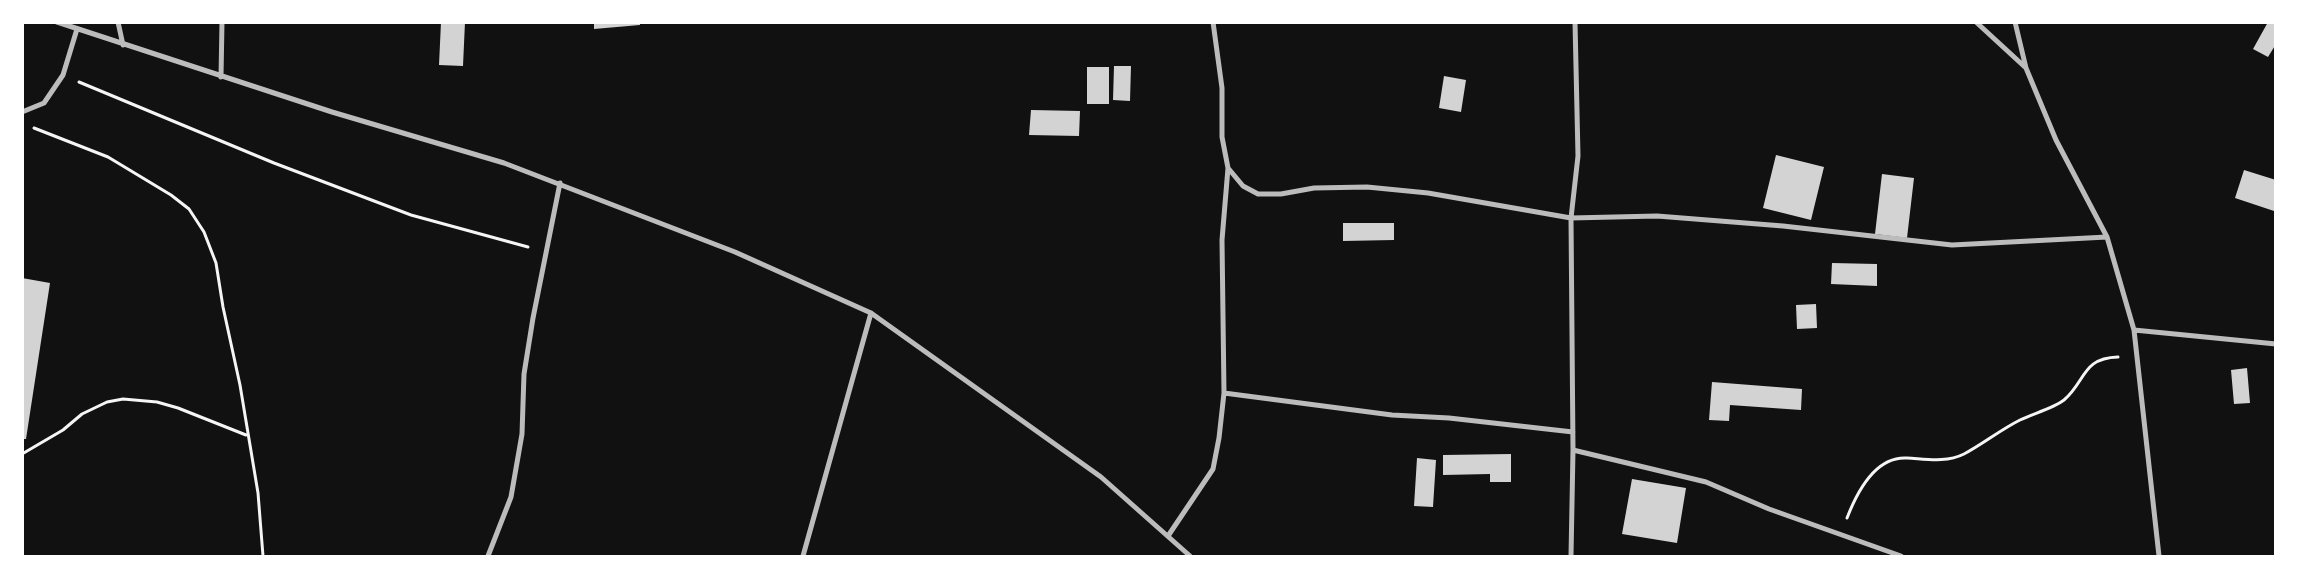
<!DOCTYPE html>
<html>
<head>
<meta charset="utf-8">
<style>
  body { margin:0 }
  #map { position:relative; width:2298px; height:579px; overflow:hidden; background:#111; font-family:"Source Sans 3",sans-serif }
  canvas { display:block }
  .frame { position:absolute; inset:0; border:24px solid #fff; pointer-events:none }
</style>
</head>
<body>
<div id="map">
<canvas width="2298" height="579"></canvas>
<div class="frame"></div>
</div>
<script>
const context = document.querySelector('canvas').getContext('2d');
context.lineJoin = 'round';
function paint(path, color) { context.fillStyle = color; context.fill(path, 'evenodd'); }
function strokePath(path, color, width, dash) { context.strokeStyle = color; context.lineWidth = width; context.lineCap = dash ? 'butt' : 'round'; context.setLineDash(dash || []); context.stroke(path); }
paint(new Path2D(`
  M441,22H465L463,66L439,65Z
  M594,22H640V25L594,29Z
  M2268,22H2276V44L2268,57L2253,49Z
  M1114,66H1131L1130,101L1113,100Z
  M1087,67H1109V104H1087Z
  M1444,76L1466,80L1461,112L1439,108Z
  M1031,110L1080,111L1079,136L1029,135Z
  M1776,155L1824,167L1811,220L1763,208Z
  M2244,170L2276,180L2274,211L2235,198Z
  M1882,174L1914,178L1907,238L1875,234Z
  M1343,223H1394V240L1343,241Z
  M1832,263L1877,264V286L1831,284Z
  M22,278L50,283L26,439H22Z
  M1816,304L1817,328L1797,329L1796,305Z
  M2247,368L2250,403L2234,404L2231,370Z
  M1712,382L1802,389L1801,410L1730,405L1729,421L1709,420Z
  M1511,454V482H1490V474L1443,475V455Z
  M1417,458L1436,460L1433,507L1414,506Z
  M1632,479L1686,488L1677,543L1622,534Z`), '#d3d3d3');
strokePath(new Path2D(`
  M79,82L274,163L411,215L528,247
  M34,128L108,157L171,195L189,209L204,232L216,263L223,307L240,385L258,493L263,556
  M22,454L63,430L82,414L107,402L123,399L157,402L178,408L246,435
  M1847,518C1857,492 1876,456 1907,458C1926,459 1946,463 1964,454C1983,444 2000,430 2020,420C2032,414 2054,408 2064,400C2086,381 2082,358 2118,357`), '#f5f5f5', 3);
strokePath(new Path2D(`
  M57,22L332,112L504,163L735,252L871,313L1101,477L1190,556
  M118,22L123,45
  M1213,22L1222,88V137L1228,168L1243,186L1258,194H1281L1314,188L1367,187L1428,193L1571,218L1657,216L1783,226L1952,245L2107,237
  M1976,22L2026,68
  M2015,22L2026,68L2056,140L2107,237L2134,330L2159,556
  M221,77L222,22
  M22,112L44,103L63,75L77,29
  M2134,330L2276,344
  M1224,393L1392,415L1449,418L1573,432
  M1573,450L1706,482L1769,509L1901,556
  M1168,536L1213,469L1219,438L1224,393L1222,240L1228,168
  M488,556L511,497L522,434L524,374L533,318L560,183
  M803,556L871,313
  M1571,556L1573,450L1571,218L1578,156L1575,22`), '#bcbcbc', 5);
</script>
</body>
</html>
